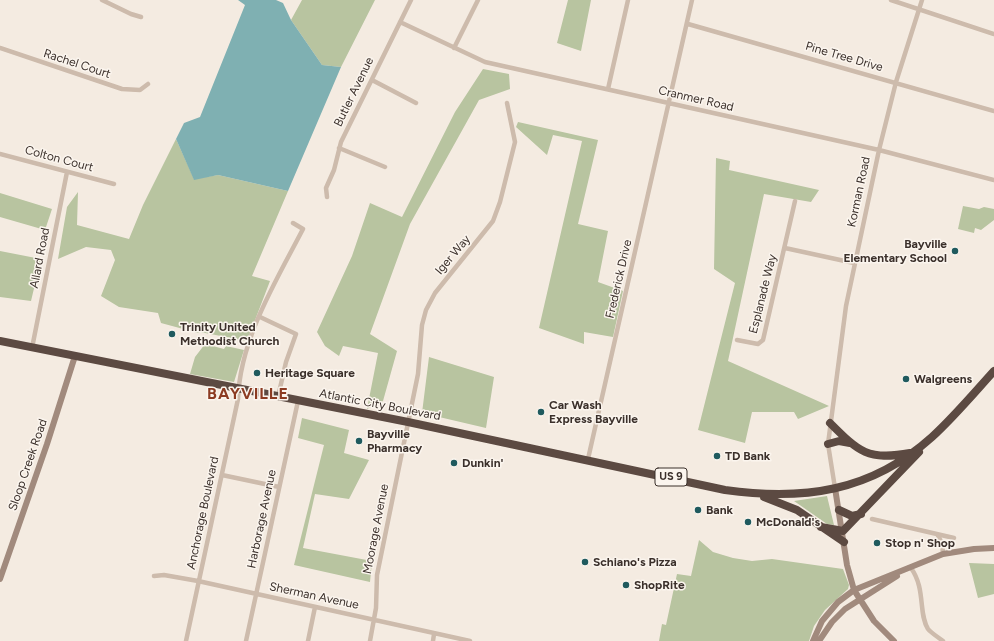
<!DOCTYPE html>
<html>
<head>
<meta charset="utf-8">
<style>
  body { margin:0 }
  canvas { display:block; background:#f4ebe1 }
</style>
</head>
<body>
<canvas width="994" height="641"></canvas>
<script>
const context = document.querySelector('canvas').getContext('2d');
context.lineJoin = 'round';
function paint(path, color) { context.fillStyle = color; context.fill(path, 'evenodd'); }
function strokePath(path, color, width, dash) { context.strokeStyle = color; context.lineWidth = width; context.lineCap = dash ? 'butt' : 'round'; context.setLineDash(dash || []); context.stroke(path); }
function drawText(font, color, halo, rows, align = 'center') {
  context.font = font + ' Figtree,sans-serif'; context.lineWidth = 3; context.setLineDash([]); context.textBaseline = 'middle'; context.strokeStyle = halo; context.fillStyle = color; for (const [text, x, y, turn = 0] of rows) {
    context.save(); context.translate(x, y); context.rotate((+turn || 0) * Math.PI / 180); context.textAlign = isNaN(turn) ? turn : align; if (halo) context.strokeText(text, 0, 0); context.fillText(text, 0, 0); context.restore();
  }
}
paint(new Path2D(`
  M302,0H375L341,67L322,65L291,20Z
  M568,0H591L581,51L557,43Z
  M483,69L509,74L510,89L479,100L410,224L370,334L397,351L383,401L367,409L378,353L343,346L339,356L325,346L317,332L352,256L370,203L402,217L455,112Z
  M518,122L598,140L578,224L608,231L598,282L623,291L613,337L584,332V344L539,328L582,141L553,135L547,155L516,127Z
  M176,139L194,179L218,175L288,191L252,276L270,281L247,341L200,332L198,333L161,323L158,313L119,307L101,296L115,260L111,250L86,247L58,259L67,207L78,192L77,225L129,239L143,205Z
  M716,158L730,161L729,170L819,190L811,202L764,194L728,361L829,406L798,419L794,412H752L745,443L698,430L735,283L714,269Z
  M0,193L52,209L45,230L0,217Z
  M963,206L979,209L984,207L994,209V220L981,230L975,228L974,233L958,229Z
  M0,251L41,259L31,301L0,297Z
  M205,344L224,349L226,346L244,350L234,382L190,374L195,357Z
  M429,357L494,377L486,428L422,413Z
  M302,418L349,430L344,453L369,460L349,499L315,494L303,548L372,561L370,582L294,565L324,445L298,438Z
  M827,496L834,525L827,524L794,501Z
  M699,540L713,552L733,558L752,561L772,559L843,569L849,585L848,589L825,610L814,626L809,641H659L662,624L666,625L677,574L691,576Z
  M969,563L994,564V594L978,598Z`), '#b8c4a0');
paint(new Path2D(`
  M238,0H276L283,3L291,20L322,65L341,67L288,191L218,175L194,180L176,139L184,123L200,117L245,5Z`), '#7fb0b2');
strokePath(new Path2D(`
  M102,0L131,14L141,17
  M891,0L994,34
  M400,22L485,62L879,150L994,180
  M688,24L994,111
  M0,48L122,89L140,90L148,84
  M454,48L478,0
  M372,80L416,103
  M608,89L628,0
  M339,148L385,167
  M0,154L114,184
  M327,197L326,188L334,170L341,142L411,0
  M785,248L854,263
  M260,317L296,334L286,362L278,397
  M737,340L758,344L763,340L795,201
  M32,348L67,172
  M588,459L692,0
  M222,475L279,487
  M835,488L828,444L846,306L879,150L896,82L922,0
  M872,519L954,538
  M937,534L942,543L943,554
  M911,568C926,589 918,613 928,629C931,633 938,637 943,641
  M154,576L164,575L198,581L470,641
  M186,641L238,399C240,339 276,281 303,229L293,223
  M246,641L298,401
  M308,641L315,607
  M370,641L376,608L377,575L418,374L422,325L426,310L435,293L493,221L500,202L515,142L507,103
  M433,641L434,634`), '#cdbbac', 4.5);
strokePath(new Path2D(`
  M835,488L847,565L854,590L874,621L894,641
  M0,579L47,444L75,356
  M813,641L822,621L838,602L854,590L943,554L974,549L994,548
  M819,641L832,622L845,609L897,576`), '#a18a7d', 6);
strokePath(new Path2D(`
  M0,341L408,422L725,490C803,501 871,492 932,437C954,417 974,393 994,371
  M830,423C859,452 868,461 910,453
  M828,444L839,441L850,443
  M764,497L797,510L844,542
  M839,510L852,516L861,514
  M821,527L843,531L919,452`), '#5c4a42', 8);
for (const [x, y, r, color] of [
  [955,251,4,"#1f5a5e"],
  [172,334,4,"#1f5a5e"],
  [257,373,4,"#1f5a5e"],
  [906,379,4,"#1f5a5e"],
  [541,412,4,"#1f5a5e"],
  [359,441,4,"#1f5a5e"],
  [717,456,4,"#1f5a5e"],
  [454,463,4,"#1f5a5e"],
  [698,510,4,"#1f5a5e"],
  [748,522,4,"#1f5a5e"],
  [877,543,4,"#1f5a5e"],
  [585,562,4,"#1f5a5e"],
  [626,585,4,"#1f5a5e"]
]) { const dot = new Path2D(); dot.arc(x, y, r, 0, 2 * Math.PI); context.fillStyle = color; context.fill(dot); strokePath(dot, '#fbf5ee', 1.5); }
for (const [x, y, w] of [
  [671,477,32]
]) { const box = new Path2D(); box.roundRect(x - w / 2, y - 9, w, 18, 3); context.fillStyle = '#fbf5ee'; context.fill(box); strokePath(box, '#3b302b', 1); }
drawText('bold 11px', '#3b302b', null, [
  ["US 9",671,477]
]);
drawText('12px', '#3b302b', '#fbf5ee', [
  ["Pine Tree Drive",844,57,16],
  ["Rachel Court",77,64,18],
  ["Butler Avenue",354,92,-64],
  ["Cranmer Road",696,99,13],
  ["Colton Court",59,159,15],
  ["Korman Road",859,192,-78],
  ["Iger Way",453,255,-50],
  ["Allard Road",40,258,-79],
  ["Frederick Drive",619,279,-77],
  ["Esplanade Way",763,294,-76],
  ["Atlantic City Boulevard",380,405,11],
  ["Sloop Creek Road",28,465,-71],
  ["Anchorage Boulevard",203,513,-78],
  ["Harborage Avenue",262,519,-78],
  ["Moorage Avenue",376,529,-79],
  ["Sherman Avenue",314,596,12]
]);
drawText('bold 12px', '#3b302b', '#fbf5ee', [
  ["Bayville",947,244,"right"],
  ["Elementary School",947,258,"right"],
  ["Trinity United",180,327],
  ["Methodist Church",180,341],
  ["Heritage Square",265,373],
  ["Walgreens",914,379],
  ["Car Wash",549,405],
  ["Express Bayville",549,419],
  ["Bayville",367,434],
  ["Pharmacy",367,448],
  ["TD Bank",725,456],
  ["Dunkin'",462,463],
  ["Bank",706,510],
  ["McDonald's",756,522],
  ["Stop n' Shop",885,543],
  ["Schiano's Pizza",593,562],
  ["ShopRite",634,585]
], 'left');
context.letterSpacing = '1px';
drawText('bold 16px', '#8c3b22', '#fbf5ee', [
  ["BAYVILLE",248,394]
]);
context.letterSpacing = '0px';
</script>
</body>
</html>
